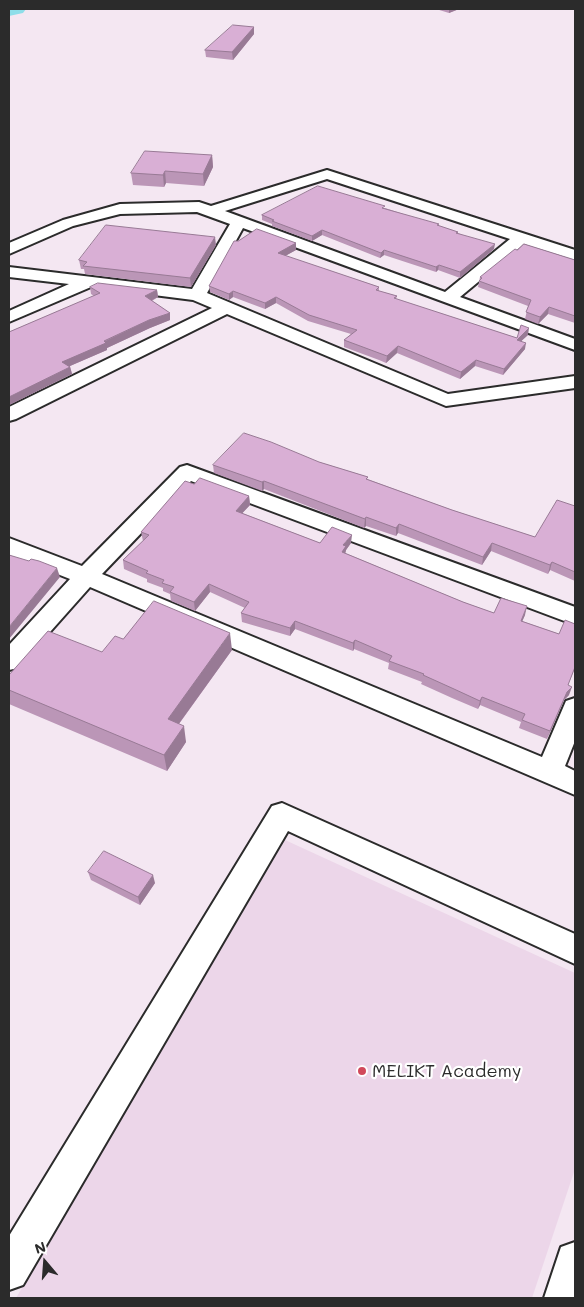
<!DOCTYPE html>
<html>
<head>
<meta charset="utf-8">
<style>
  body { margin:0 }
  #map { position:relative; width:584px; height:1307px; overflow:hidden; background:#f4e7f2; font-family:Mali,sans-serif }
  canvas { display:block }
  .frame { position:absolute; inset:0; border:10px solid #2b2b2b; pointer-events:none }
  .north { position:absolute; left:20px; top:1237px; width:50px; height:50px; -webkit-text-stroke:4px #fff; paint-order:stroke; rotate:342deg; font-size:14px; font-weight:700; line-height:20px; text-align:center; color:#2b2b2b }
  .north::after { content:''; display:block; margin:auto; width:18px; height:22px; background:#2b2b2b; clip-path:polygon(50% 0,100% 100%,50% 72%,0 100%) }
</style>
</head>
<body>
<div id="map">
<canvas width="584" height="1307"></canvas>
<div class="frame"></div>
<div class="north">N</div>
</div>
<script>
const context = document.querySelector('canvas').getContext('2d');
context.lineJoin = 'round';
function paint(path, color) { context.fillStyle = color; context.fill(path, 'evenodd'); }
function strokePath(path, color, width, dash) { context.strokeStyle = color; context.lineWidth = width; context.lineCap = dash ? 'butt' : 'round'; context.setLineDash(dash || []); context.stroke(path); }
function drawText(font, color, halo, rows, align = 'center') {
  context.font = font + ' Mali,sans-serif'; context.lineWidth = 4.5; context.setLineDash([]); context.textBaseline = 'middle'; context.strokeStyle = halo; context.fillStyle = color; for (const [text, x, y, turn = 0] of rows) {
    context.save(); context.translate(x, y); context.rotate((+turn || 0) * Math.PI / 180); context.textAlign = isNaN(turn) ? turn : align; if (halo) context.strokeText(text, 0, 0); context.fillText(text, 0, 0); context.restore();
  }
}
paint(new Path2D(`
  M285,840L575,973V1169L532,1298H16Z`), '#ecd6e9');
paint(new Path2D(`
  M9,9H26L23,13L9,16Z`), '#8edee9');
const minor = new Path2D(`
  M327,170L575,250V260L524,244L460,297L575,339V350L243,228L207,293L448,394L575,376V388L446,406L227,314L16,419L9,421V407L212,308L193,300L91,287L9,322V311L69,284L9,277V267L192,289L230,224L197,212L120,214L73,226L9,254V243L63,220L120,204L199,202L211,206ZM327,179L510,239L445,292L225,211Z
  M187,465L575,607V625L191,481L102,574L542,757L566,701L575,698V741L565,766L575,771V795L90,587L18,668L9,670V645L70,579L9,555V538L82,566L180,467Z
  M282,803L575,934V964L288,831L23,1285L9,1290V1236L272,806Z
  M575,1242V1298H544L561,1247Z`);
strokePath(minor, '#2b2b2b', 4);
paint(minor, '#fff');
paint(new Path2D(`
  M436,9H459L449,13Z
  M254,27V34L233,60L206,57L205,50Z
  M212,155L213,167L204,186L166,183L164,187L133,185L131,173Z
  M385,208L458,232V233L494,249L460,278L438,270L436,272L384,255L380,258L322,235L312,241L272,226V224L262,220V215Z
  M238,241L296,243V250L285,256L379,287V291L397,296L396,299L517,338L528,335L521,341L525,349L503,375L475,366L460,379L397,353L386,363L379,360L344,347V340L351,334L308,321L276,303L265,309L233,297L229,300L210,292L209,286Z
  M216,245L191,287L85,274L84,269H81L79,260Z
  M575,260V323L548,314L538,324L525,319L528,306L478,287L480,277Z
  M90,287L157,290L158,297L152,301L170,313V320L150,328L107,348V350L70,366L72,374L9,405V332L94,296L91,294Z
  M319,462L368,477L367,479L452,510L535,537L575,506V581L550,570L548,574L491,551L482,565L398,533L396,536L366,526L364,528L264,489L262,491L214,473L213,465Z
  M194,484L249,496L250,505L242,513L320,543H351L346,550L345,553L463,602L494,613L525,615L522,621L559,634L575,624V668L568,685L569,695L564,700L547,739L519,728L521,722L480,705L478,709L452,698L421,684L422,682L388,669L389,663L354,649L353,651L295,629L290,636L242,622L241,613L245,608L210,592L195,611L171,601L170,594L163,591V588L147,582V579L124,569L123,560L143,541L141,532Z
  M123,639L232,650L179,724L186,742L167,771L9,704V675L102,652Z
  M88,872L155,883L140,905L91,880Z`), '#bb96b7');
paint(new Path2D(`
  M449,9H459L449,13Z
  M254,27V34L233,60L232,52Z
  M212,155L213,167L204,186L203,174Z
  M165,171L166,183L164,187L163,175Z
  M322,230V235L312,241V236Z
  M215,237L216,245L191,287L190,278Z
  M296,243V250L278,260V253Z
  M495,244L494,249L460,278V272Z
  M384,250V255L380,258L381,253Z
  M439,265L438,270L436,272V267Z
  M157,290L158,297L146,303L145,296Z
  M233,291V297L229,300V294Z
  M276,297V303L265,309V303Z
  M549,307L548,314L538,324L540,317Z
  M170,313V320L150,328L107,348V350L63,369L62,362L149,320Z
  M529,328L528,335L516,346L517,340Z
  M526,343L525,349L503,375L504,369Z
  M398,346L397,353L386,363L387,356Z
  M476,360L475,366L460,379L461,372Z
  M70,367L72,374L9,405V397Z
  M264,481V489L262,491V482Z
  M249,496L250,505L236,520V511Z
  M366,517V526L364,528L365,519Z
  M399,524L398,533L396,536V528Z
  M352,535L351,543L346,550L345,555L341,560L343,545Z
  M492,543L491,551L482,565L483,557Z
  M552,562L550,570L548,574L550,565Z
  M57,568L60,577L9,639V627Z
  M209,584L210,592L195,611L194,602Z
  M527,606L525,615L519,629L521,621Z
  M295,621V629L290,636V628Z
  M230,633L232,650L170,736L168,719Z
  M355,640L354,649L353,651V643Z
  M572,687L569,695L564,700L547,739L550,731L567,692Z
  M482,697L480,705L478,709L480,701Z
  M184,726L186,742L167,771L164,755Z
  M153,875L155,883L140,905L138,897Z`), '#987a95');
const building = new Path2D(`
  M233,25L254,27L232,52L205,50Z
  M145,151L212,155L203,174L165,171L163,175L131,173Z
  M318,186L385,206L382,208L439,224L437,225L458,232L456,233L495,244L460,272L439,265L436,267L384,250L381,253L322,230L312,236L272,221L274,220L262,215Z
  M106,225L215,237L190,278L83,266L87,262L79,260Z
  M257,229L296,243L278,253L379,287L376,290L397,296L394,298L517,338L521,325L529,328L517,340L526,343L504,369L476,360L461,372L398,346L387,356L344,340L357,330L309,315L276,297L265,303L233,291L229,294L209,286L234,241H238Z
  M524,244L575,260V316L549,307L540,317L526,312L531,300L479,281L482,278L480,277L515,249L517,250Z
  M98,283L157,290L145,296L170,313L149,320L104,341L106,343L62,362L70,367L9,397V332L100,293L90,287Z
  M244,433L271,442L319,462L368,477L366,479L452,510L535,537L557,500L575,506V572L552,562L550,565L492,543L483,557L399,524L396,528L366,517L365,519L264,481L262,482L213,465Z
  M200,478L249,496L236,511L320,543L332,527L352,535L343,545L346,546L342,552L463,602L494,613L501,598L527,606L521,621L559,634L565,620L575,624V667L568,685L572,687L567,692L550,731L522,720L525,714L482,697L480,701L454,689L423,675L424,674L389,661L392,656L355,640L353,643L295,621L290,628L241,613L249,602L209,584L194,602L170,592L174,587L162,583L164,580L146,573L148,571L123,560L149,535L141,532L185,481L194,484Z
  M9,555L29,561L31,559L39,561L57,568L9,627Z
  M154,601L230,633L168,719L184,726L164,755L9,690V675L48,631L102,652L115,636L123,639Z
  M104,851L153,875L138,897L88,872Z`);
paint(building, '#d9afd5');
strokePath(building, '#987a95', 1);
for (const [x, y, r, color] of [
  [362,1071,5,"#d1495b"]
]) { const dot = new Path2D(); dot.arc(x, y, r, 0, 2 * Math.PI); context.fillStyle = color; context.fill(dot); strokePath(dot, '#fff', 2); }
drawText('18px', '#2b2b2b', '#fff', [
  ["MELIKT Academy",372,1071]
], 'left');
</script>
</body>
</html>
